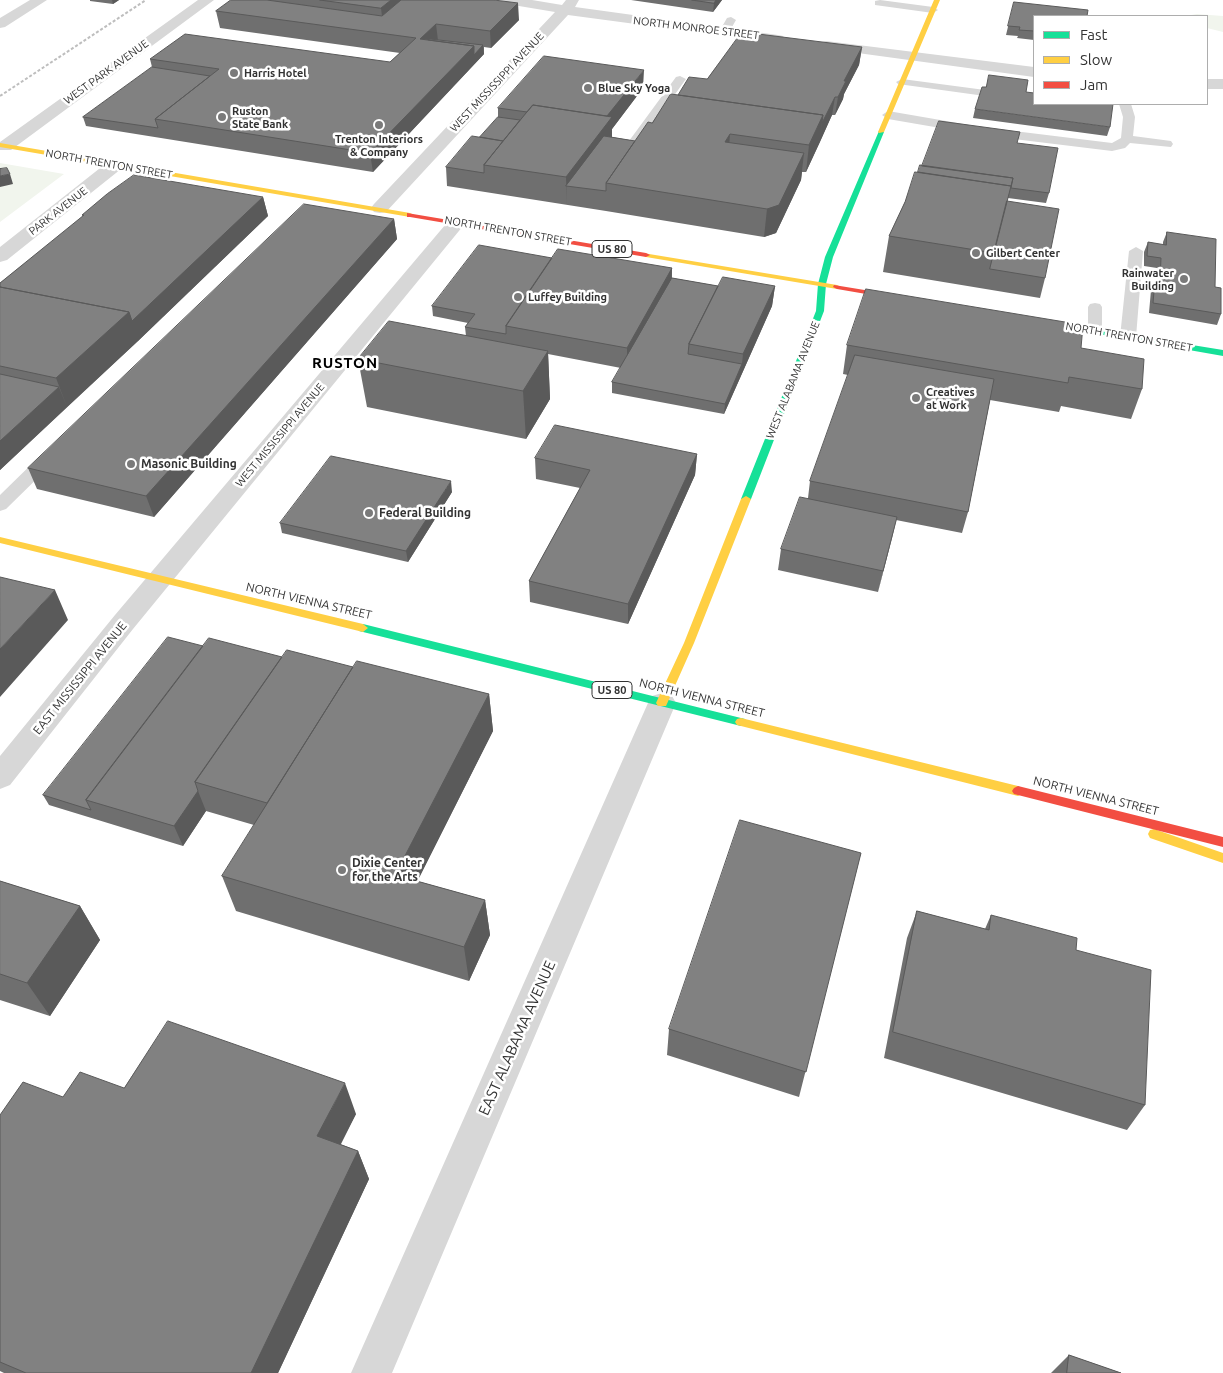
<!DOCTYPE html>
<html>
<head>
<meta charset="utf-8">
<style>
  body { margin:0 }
  #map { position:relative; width:1223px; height:1373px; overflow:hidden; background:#fff; font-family:Ubuntu,sans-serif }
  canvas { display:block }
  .legend { position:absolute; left:1033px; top:15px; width:175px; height:90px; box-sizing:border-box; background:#fff; border:1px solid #adadad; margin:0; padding:6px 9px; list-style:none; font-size:15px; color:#333 }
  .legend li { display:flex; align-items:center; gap:10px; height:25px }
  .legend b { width:25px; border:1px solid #adadad }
</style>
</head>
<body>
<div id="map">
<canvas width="1223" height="1373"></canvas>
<ul class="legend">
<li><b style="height:6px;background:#16e098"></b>Fast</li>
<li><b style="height:6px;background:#ffcf43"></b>Slow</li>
<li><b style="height:6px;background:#f24e42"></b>Jam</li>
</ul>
</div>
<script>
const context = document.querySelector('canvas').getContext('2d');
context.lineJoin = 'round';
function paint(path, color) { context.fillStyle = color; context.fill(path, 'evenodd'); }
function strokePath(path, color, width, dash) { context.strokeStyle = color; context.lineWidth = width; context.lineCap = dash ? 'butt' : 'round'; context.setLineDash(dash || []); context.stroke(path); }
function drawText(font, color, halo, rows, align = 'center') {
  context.font = font + ' Ubuntu,sans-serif'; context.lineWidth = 5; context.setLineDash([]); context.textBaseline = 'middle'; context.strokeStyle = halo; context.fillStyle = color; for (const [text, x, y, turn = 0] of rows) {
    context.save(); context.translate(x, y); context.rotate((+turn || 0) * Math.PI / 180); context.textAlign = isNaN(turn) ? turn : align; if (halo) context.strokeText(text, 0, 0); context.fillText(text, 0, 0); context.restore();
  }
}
paint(new Path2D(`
  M1197,14L1223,16V32L1207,28V16H1185Z
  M0,163L64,174L0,222Z`), '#f1f5ed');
paint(new Path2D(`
  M880,0L933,7L938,10L933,13L875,5V1Z
  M731,17L736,20L728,34H720L719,32L727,18Z
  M680,76L686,79L637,147H629L627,144L629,141L676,77Z
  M902,79L985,90L991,93L985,96L898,84L896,82Z
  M1119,104H1131L1135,117L1133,136L1171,141L1173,144L1171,147L1130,143L1125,148L1112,151L981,135L888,119L882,115L888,111L981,127L1112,143L1121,138L1123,117Z
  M1136,247L1143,251L1136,337L1133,340H1123L1120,337L1129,251Z
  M1095,303L1100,304L1102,307V331L1100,334H1090L1088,331V307L1090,304Z
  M50,451L56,452L58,456L56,460L6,509L0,511V495L44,452Z`), '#d7d7d7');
paint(new Path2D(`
  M30,0H47L5,27L0,28V18Z
  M198,0H214L11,150H0V142Z
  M500,0H532L562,5L566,0H579L575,7L778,35L783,36L785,39L783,42L778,43L568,15L386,212L380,213L374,212L371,208L374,204L555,12L507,4Z
  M826,41L1034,67V77L821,48L819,45L821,42Z
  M1207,79H1223V89H1207Z
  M115,160L121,161L124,165L121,169L7,260L0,262V247L109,161Z
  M457,216L463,218L466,222L463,226L133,629L10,785L0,789V756L115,615L451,218Z
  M662,693L672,696L676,703L392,1373H351L648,703L652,696Z`), '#d7d7d7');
paint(new Path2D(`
  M879,131L884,132L833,257L826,284L824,311L751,499L749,501H743L741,499L816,311L818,284L825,257Z
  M1044,321L1223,350V356L1047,325L1043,323Z
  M363,624L741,718L745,719L747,722L745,725L741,726L359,631L358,628L359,625Z`), '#16e098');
paint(new Path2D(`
  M934,0H940L884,132L879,133L878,132Z
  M0,143L410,213L414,215L410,217L0,147Z
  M643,253L837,285L841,287L837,289L646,257L642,255Z
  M746,496L751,499L694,643L666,706H658L656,703L684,643L741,499Z
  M0,537L363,624L368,628L363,632L0,543Z
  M741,718L1018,786L1022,788L1024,791L1022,794L1018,796L737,725L735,722L737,719Z
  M1154,829L1223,853V863L1150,838L1148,834L1150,830Z`), '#ffcf43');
paint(new Path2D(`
  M407,213L646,253L650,255L646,257L410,217H407Z
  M834,285L901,296L905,298L901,300L837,289L833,287Z
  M1018,786L1223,837V847L1014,794L1012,791L1014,788Z`), '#f24e42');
strokePath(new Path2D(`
  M0,96L146,0`), '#bebebe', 2, [3, 2]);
paint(new Path2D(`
  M90,0H119L113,4L90,1Z
  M231,0H494L519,20L491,48L484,47V54L373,172L86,126L83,117L152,67L150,59L390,62L400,53L220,28L216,11Z
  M631,0H722L713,12Z
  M1014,2L1034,16V40L1017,38L1018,36L1006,35Z
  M862,47L859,65L844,94L843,99L835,115H832L806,172H802L801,180L776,233L764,237L606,211L447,186L446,167L480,137L498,117V108L643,88L612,129V137L635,141L678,95L707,79Z
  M975,109L1110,127L1107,136L973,118Z
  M1017,143L1049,193L1046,203L1008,198L1007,201L1045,278L1040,298L883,272L889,236L905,202L918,172L922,166Z
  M263,197L268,216L138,341L0,470V283L83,217L82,215Z
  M394,219L397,239L154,517L37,489L28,468Z
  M1167,232L1215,287L1221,314L1217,325L1149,313L1151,290L1155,280H1157V268L1144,266V252L1148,242L1163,245V242Z
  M552,258L672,268V278L718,286H775L772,306L724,414L612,393V382L621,368L548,354L550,399L526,439L367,407L358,359L466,336L465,327L468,323L433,316L432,306Z
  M847,345L1081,348L1142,389L1131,419L1061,406L1059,412L990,400L968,512L962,533L896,520L878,592L778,570L781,549L808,498L810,481L848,375L843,374Z
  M697,454L695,475L628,624L530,602L529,581L580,488L536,479L535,458Z
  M452,492L408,562L282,533L280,523Z
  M203,646L353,667L489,694L493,731L417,881L485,900L490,935L469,981L236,911L222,876L254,825L206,811L183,846L49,805L43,795Z
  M861,853L799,1097L667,1055L669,1029Z
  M0,881L80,906L100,940L50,1016L0,1000Z
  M917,911L985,929L991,915L1076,950L1145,1105L1127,1130L884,1058L907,938Z
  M124,1088L356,1114L340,1144L358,1151L369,1179L278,1373H4L0,1371V1115L63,1097Z
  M1069,1355L1121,1373H1051Z`), '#6f6f6f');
paint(new Path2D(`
  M112,0H119L113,4Z
  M391,0H409L384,33L381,8Z
  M716,0H722L713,12L714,3Z
  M518,3L519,20L491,48L490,31Z
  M436,24L438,41L420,39Z
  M483,45L484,54L373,172L370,153L474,46Z
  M862,47L859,65L844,94L843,99L835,115L838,97L844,81Z
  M644,70L643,88L612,129V144L566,186L567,205L566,177L601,123Z
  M835,97L832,115L820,142L822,123Z
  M823,115L820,142L806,172L809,145Z
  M730,134L728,161L725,142Z
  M804,153L801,180L776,233L764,237L767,209Z
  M10,174L13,184L0,187V176Z
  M263,197L268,216L138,341L67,407L56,378L129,312Z
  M394,219L397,239L154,517L146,496Z
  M672,268L671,288L627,369V348Z
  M775,286L772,306L724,414L725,404L742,364L743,354Z
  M548,351L550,399L526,439L523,391Z
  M59,387L67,407L0,470V441Z
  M697,454L695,475L628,624V604Z
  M451,481L452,492L408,562L406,551Z
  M897,517L892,538L878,592L883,571Z
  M55,590L68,620L0,697V649Z
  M489,694L493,731L403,910L395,875Z
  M198,791L206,811L183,846L174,826Z
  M485,900L490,935L469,981L464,947Z
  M80,906L100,940L50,1016L27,983Z
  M345,1083L356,1114L330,1166L317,1136Z
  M358,1151L369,1179L278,1373H251Z`), '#5a5a5a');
const building = new Path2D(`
  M231,0H267L382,16L401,0H494L518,3L490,31L436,24L420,39L474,46L370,153L155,119L219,69L150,59L185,34L390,62L416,38L216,11Z
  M320,0H391L381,8Z
  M692,0H716L714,3Z
  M1014,2L1088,10L1087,16H1034V31L1019,30L1020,27L1008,26Z
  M742,32L862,47L844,81H846L838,97H835L822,123L823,115L678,95L689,77L707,79Z
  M430,39L483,45L474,55V46L429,40Z
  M544,56L644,70L607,116L533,105L527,112L498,108Z
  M152,67L210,76L155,119L158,128L83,117Z
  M989,75L1028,80L1026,92L1034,93V104H1113L1110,127L975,109L982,87H986Z
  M671,94L823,115L809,145L730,134L725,142L804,153L779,205L767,209L606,183L648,122L652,123Z
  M533,105L612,117L566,177L484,165Z
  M498,117L520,120L503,141L480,137Z
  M939,121L1020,132L1017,143L1058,148L1049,193L1011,188L1013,178L922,166Z
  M472,136L503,141L484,165V173L446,167Z
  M604,136L635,141L606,183V191L566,186Z
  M920,165L1013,178L1011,186L918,172Z
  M7,168L10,174L0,176V169Z
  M915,172L1011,186L994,253L889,236L905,202Z
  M134,175L263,197L132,321L129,312L0,287V283L84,215H82L107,194Z
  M1007,201L1059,209L1045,278L990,269Z
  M304,204L394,219L146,496L28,468Z
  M1167,232L1216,239L1215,287L1221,288V314L1153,303L1155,280H1160L1161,258L1147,256L1148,242L1166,245Z
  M479,245L552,258L506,326V334L465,327L475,314L432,306Z
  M558,249L672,268L627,348L506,326Z
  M723,277L775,286L743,354L689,344Z
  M672,278L718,286L689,344L688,354L742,364L725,404L612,382Z
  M0,287L129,312L56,378L0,366Z
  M866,289L1083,325L1081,348L1144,359L1142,389L1069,377L1068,383L847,345Z
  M389,321L548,351L523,391L358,359Z
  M855,355L994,379L968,512L810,481Z
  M0,374L59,387L0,441Z
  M555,425L697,454L628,604L529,581L590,470L535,458Z
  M331,456L451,481L406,551L280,523Z
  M800,497L897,517L883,571L781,549Z
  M0,577L55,590L0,649Z
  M168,637L203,646L86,800L91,810L43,795Z
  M209,638L282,657L195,782L198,791L174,826L86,800Z
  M287,650L353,667L267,803L195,782Z
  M357,661L489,694L395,875L485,900L464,947L222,876Z
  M740,820L861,853L806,1072L669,1029Z
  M0,881L80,906L27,983L0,974Z
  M917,911L989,930L991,915L1077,938L1076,950L1151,970L1145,1105L893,1032Z
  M168,1021L345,1083L317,1136L358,1151L251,1373H26L0,1362V1115L23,1082L63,1097L80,1072L124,1088Z
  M1069,1355L1121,1373H1067Z`);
paint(building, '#818181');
strokePath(building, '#5a5a5a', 1);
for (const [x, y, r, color] of [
  [234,73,5,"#7a7a7a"],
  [588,88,5,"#7a7a7a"],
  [222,117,5,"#7a7a7a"],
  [379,125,5,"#7a7a7a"],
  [976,253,5,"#7a7a7a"],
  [1184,279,5,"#7a7a7a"],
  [518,297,5,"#7a7a7a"],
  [916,398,5,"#7a7a7a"],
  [131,464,5,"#7a7a7a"],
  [369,513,5,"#7a7a7a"],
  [342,870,5,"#7a7a7a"]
]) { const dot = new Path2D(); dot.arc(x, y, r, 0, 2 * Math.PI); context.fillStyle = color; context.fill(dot); strokePath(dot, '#fff', 2); }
drawText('11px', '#333', '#fff', [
  ["NORTH MONROE STREET",696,28,7],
  ["WEST PARK AVENUE",106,72,-36],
  ["WEST MISSISSIPPI AVENUE",497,82,-47],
  ["NORTH TRENTON STREET",109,164,10],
  ["PARK AVENUE",58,211,-38],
  ["NORTH TRENTON STREET",508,231,10],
  ["NORTH TRENTON STREET",1129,337,10],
  ["WEST ALABAMA AVENUE",793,380,-68],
  ["WEST MISSISSIPPI AVENUE",280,435,-50]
]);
drawText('bold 11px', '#333', '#fff', [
  ["Harris Hotel",244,73],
  ["Blue Sky Yoga",598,88],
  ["Ruston",232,111],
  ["State Bank",232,124],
  ["Trenton Interiors",379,139,"center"],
  ["& Company",379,152,"center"],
  ["Gilbert Center",986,253],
  ["Rainwater",1174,273,"right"],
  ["Building",1174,286,"right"],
  ["Luffey Building",528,297],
  ["Creatives",926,392],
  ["at Work",926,405]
], 'left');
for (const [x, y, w] of [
  [612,249,40],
  [612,690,40]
]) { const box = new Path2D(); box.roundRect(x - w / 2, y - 8.5, w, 17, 4); context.fillStyle = '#fff'; context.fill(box); strokePath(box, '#333', 1); }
drawText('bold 11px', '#333', null, [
  ["US 80",612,249],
  ["US 80",612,690]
]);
drawText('bold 12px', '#333', '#fff', [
  ["Masonic Building",141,464],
  ["Federal Building",379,513],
  ["Dixie Center",352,863],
  ["for the Arts",352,877]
], 'left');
drawText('12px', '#333', '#fff', [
  ["NORTH VIENNA STREET",309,601,13],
  ["EAST MISSISSIPPI AVENUE",80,678,-51],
  ["NORTH VIENNA STREET",702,698,14],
  ["NORTH VIENNA STREET",1096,796,14]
]);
context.letterSpacing = '1px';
drawText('bold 15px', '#000', '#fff', [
  ["RUSTON",345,363]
]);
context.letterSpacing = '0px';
drawText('15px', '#333', '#fff', [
  ["EAST ALABAMA AVENUE",517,1038,-66]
]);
</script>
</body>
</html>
